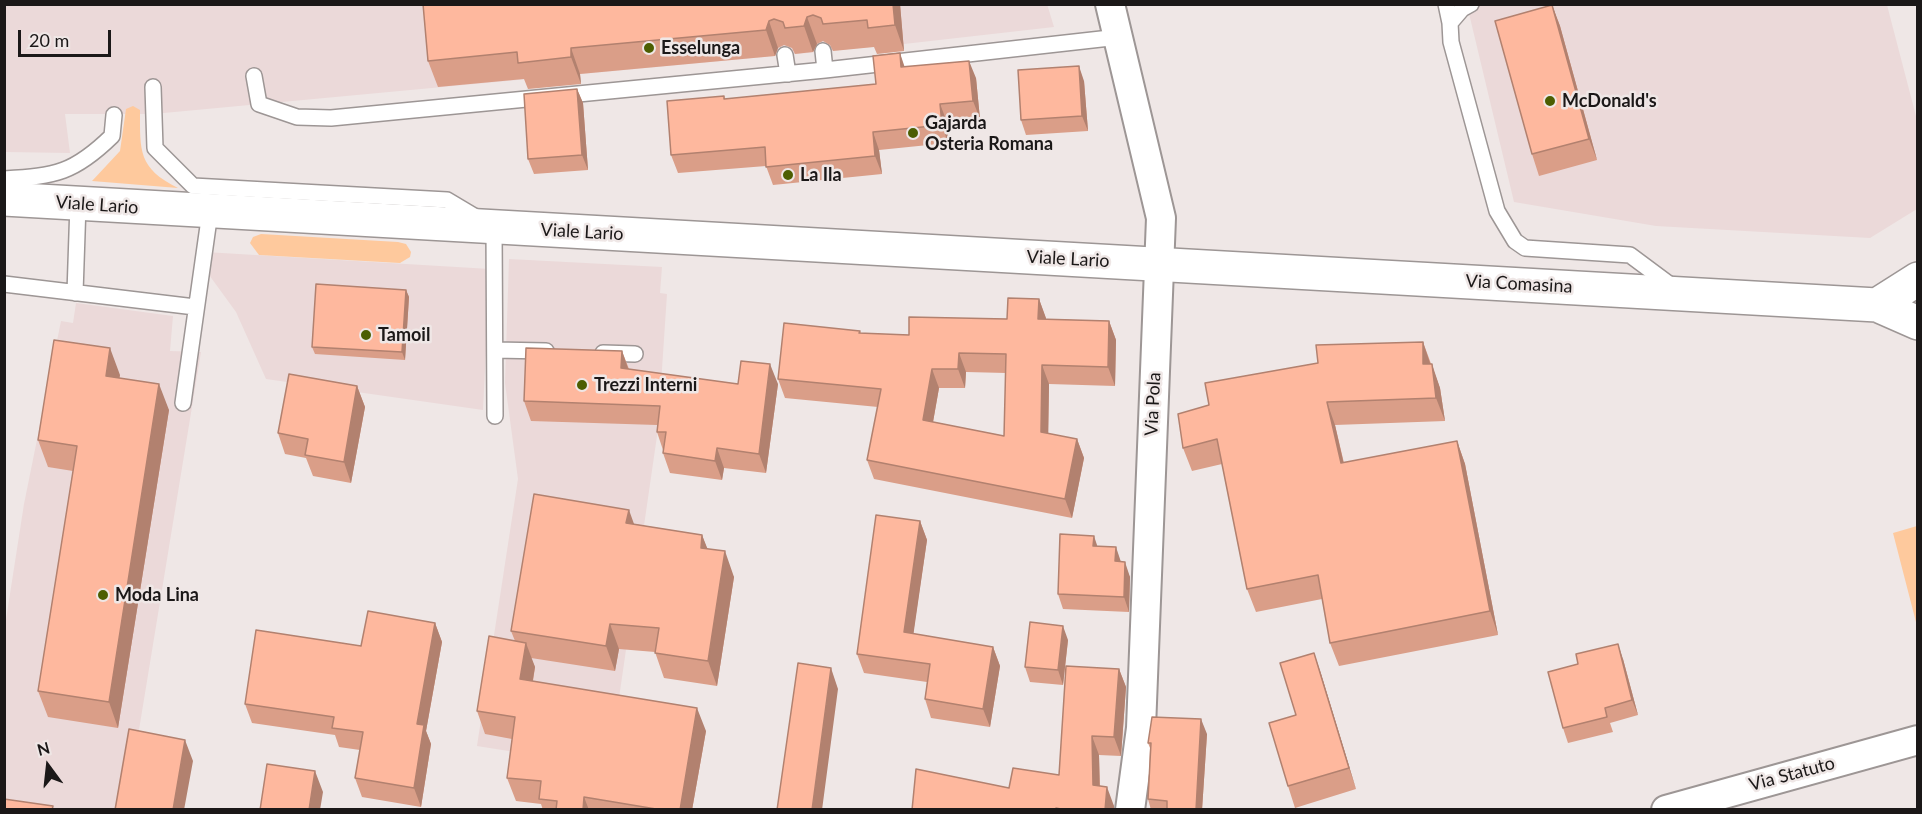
<!DOCTYPE html>
<html>
<head>
<meta charset="utf-8">
<style>
  body { margin:0 }
  #map { position:relative; width:1922px; height:814px; overflow:hidden; background:#efe7e6; font-family:Lato,sans-serif }
  canvas { display:block }
  .frame { position:absolute; inset:0; border:6px solid #1b1818; pointer-events:none }
  .north { position:absolute; left:18px; top:736px; width:60px; height:60px; -webkit-text-stroke:4px #efe7e6; paint-order:stroke; rotate:345deg; font-size:16px; font-weight:700; line-height:24px; text-align:center; color:#1b1818 }
  .north::after { content:''; display:block; margin:auto; width:21px; height:27px; background:#1b1818; clip-path:polygon(50% 0,100% 100%,50% 72%,0 100%) }
  .scale { position:absolute; left:18px; top:30px; width:93px; height:27px; box-sizing:border-box; border:3px solid #1b1818; border-top:0; padding-left:8px; font-size:18px; line-height:21px; white-space:nowrap; color:#1b1818; -webkit-text-stroke:4px #efe7e6; paint-order:stroke }
</style>
</head>
<body>
<div id="map">
<canvas width="1922" height="814"></canvas>
<div class="frame"></div>
<div class="north">N</div>
<div class="scale">20 m</div>
</div>
<script>
const context = document.querySelector('canvas').getContext('2d');
context.lineJoin = 'round';
function paint(path, color) { context.fillStyle = color; context.fill(path, 'evenodd'); }
function strokePath(path, color, width, dash) { context.strokeStyle = color; context.lineWidth = width; context.lineCap = dash ? 'butt' : 'round'; context.setLineDash(dash || []); context.stroke(path); }
function drawText(font, color, halo, rows, align = 'center') {
  context.font = font + ' Lato,sans-serif'; context.lineWidth = 5; context.setLineDash([]); context.textBaseline = 'middle'; context.strokeStyle = halo; context.fillStyle = color; for (const [text, x, y, turn = 0] of rows) {
    context.save(); context.translate(x, y); context.rotate((+turn || 0) * Math.PI / 180); context.textAlign = isNaN(turn) ? turn : align; if (halo) context.strokeText(text, 0, 0); context.fillText(text, 0, 0); context.restore();
  }
}
paint(new Path2D(`
  M1047,4L1054,27L904,44L153,114H65L70,153L5,152V5Z
  M1467,5H1887L1917,120V209L1870,238L1656,226L1514,202Z
  M205,252L490,269L483,410L266,379L236,312L204,268Z
  M509,259L662,267L660,293L667,294L658,429L609,767L477,746L518,479L505,383Z
  M76,303L173,316L170,351L201,352L126,809L13,810L5,808V626L24,504L61,321L73,323Z`), '#ebd9d9');
paint(new Path2D(`
  M133,106L140,110C140,151 138,168 178,188L92,181L120,151L126,109Z
  M261,234L398,242L406,244L411,252L410,257L400,263L259,255L250,243L253,237Z
  M1917,526H1918L1917,626L1893,533Z`), '#fec99d');
const service = new Path2D(`
  M1446,4L1450,23
  M1471,4L1462,9L1450,23L1451,42L1497,211L1515,241L1525,248L1630,255L1673,287
  M823,51L825,70
  M785,55L788,74
  M254,76L259,104L297,117L331,118L825,70L1119,37
  M153,87L155,148L193,186L447,200L494,228L495,416
  M4,179C56,176 74,173 112,136L114,115
  M4,284L195,307
  M75,293L78,204
  M495,350L546,351
  M603,353L635,354
  M183,403L210,212`);
const minor = new Path2D(`
  M1110,4L1161,218L1141,728L1130,810
  M1666,810L1918,740`);
const secondary = new Path2D(`
  M4,199L1877,305L1918,323
  M1877,305L1918,279`);
strokePath(service, '#9d9695', 18);
strokePath(minor, '#9d9695', 32);
strokePath(secondary, '#9d9695', 36);
strokePath(service, '#fff', 15);
strokePath(minor, '#fff', 28);
strokePath(secondary, '#fff', 33);
paint(new Path2D(`
  M423,4H900L904,51L877,54L874,47L833,51L830,45L823,41L817,44L813,52L795,54L792,48L784,45L778,48L775,56L580,74L581,84L528,89L524,79L438,87L428,61Z
  M1552,5L1560,26L1597,160L1539,176L1532,154Z
  M905,66L976,78L980,119L947,122L948,143L879,150L882,174L773,185L766,166L678,173L671,155L724,96L725,99L876,84Z
  M1084,81L1088,131L1026,135L1021,120Z
  M577,89L583,103L588,170L534,174L528,159Z
  M406,290L409,297L405,360L315,354L312,347Z
  M1039,299L1046,319L1109,321L1116,340L1115,386L1049,384L1048,434L1077,439L1084,458L1072,518L874,479L867,460L878,407L785,398L778,379L860,331L861,333L909,335L1007,319ZM966,372L1006,373L1004,436L933,422L939,388H965Z
  M1423,342L1440,388L1445,421L1335,425L1344,463L1457,441L1465,464L1498,635L1339,666L1330,643L1322,599L1256,612L1247,589L1222,464L1192,471L1183,448L1209,405L1318,363Z
  M622,351L629,369L738,384H778L766,473L724,468L722,480L670,473L663,453V450L657,432V425L531,421L524,401Z
  M120,375L119,378L169,410L118,728L48,717L38,691L73,471L48,467L38,440Z
  M357,386L365,407L351,483L313,476L306,458L285,454L278,433Z
  M920,521L927,540L913,634L993,647L1000,666L990,727L931,718L925,699L927,682L864,673L857,654Z
  M634,524L702,535L707,549L734,577L717,686L664,678L655,652L619,649L615,671L531,658L535,667L533,681L706,731L692,810H543L541,804L516,801L507,778L512,739L485,734L477,711L515,641L511,631Z
  M1097,546L1121,562L1130,577L1129,612L1063,609L1058,594Z
  M435,623L442,642L426,731L431,744L421,807L362,797L355,778L360,750L339,747L335,735L252,723L245,704L361,646Z
  M1068,640L1063,685L1030,682L1025,667Z
  M1314,653L1321,674L1356,789L1295,808L1288,786L1296,715Z
  M1623,659L1638,715L1610,723L1613,732L1568,743L1563,728Z
  M1119,669L1126,687L1121,756L1099,755L1100,786L1114,806V810H912L1059,775Z
  M1207,734L1202,810H1151L1148,799L1150,748L1148,743Z`), '#da9e88');
paint(new Path2D(`
  M893,4H900L904,51L895,25Z
  M1552,5L1560,26L1597,160L1589,139Z
  M807,17L817,44L813,52L804,26Z
  M769,21L778,48L775,56L766,30Z
  M571,48L580,74L581,84L571,57Z
  M900,53L906,71L901,67Z
  M969,61L976,78L980,119L973,101Z
  M1079,66L1084,81L1088,131L1082,116Z
  M577,89L583,103L588,170L582,155Z
  M940,104L947,122L948,143L942,125Z
  M873,132L879,150L882,174L875,156Z
  M406,290L409,297L405,360L402,352Z
  M1039,299L1046,318L1045,338L1038,319Z
  M1109,321L1116,340L1115,386L1108,367Z
  M1423,342L1431,366L1423,364Z
  M110,348L120,375L115,402L106,376Z
  M622,351L629,371L621,368Z
  M959,353L966,372L965,388L958,369Z
  M770,364L778,384L766,473L759,454Z
  M1432,364L1440,388L1445,421L1436,398Z
  M1042,365L1049,384L1048,451L1041,432Z
  M932,369L939,388L930,439L923,420Z
  M159,384L169,410L118,728L109,702Z
  M357,386L365,407L351,483L344,462Z
  M1327,402L1335,425L1349,487L1341,463Z
  M1077,439L1084,458L1072,518L1065,499Z
  M1457,441L1465,464L1498,635L1490,611Z
  M717,448L724,468L722,480L715,461Z
  M4,451L6,456L4,471Z
  M629,510L638,535L626,523Z
  M920,521L927,540L911,651L904,632Z
  M702,535L712,560L701,548Z
  M1094,536L1099,551L1093,546Z
  M1116,547L1121,562L1115,561Z
  M725,551L734,577L717,686L708,661Z
  M1125,562L1130,577L1129,612L1124,597Z
  M435,623L442,642L426,731L431,744L421,807L414,788L417,724Z
  M610,624L619,649L615,671L606,646Z
  M1063,626L1068,640L1063,685L1058,670Z
  M526,643L535,667L529,703L520,679Z
  M1618,644L1623,659L1638,715L1632,700Z
  M993,647L1000,666L990,727L983,709Z
  M1314,653L1321,674L1356,789L1349,768Z
  M831,668L838,689L822,810H812Z
  M1119,669L1126,687L1121,756L1114,737Z
  M697,708L706,731L692,810H680Z
  M1201,719L1207,734L1202,810H1196Z
  M1092,736L1099,755L1100,803L1093,785Z
  M185,740L193,761L184,810H173Z
  M315,771L323,792L320,810H309Z
  M1107,787L1114,806V810H1105Z
  M584,797L589,810H583Z`), '#b2816f');
const building = new Path2D(`
  M423,4H893L895,25L868,28L867,20L823,24L821,18L813,15L807,17L804,26L785,28L783,22L774,19L769,21L766,30L571,48V57L518,63L517,52L428,61Z
  M1552,5L1589,139L1532,154L1495,21Z
  M900,53L901,67L969,61L973,101L940,104L942,125L873,132L875,156L766,167L765,147L671,155L667,101L724,96V99L876,84L873,56Z
  M1079,66L1082,116L1021,120L1018,70Z
  M577,89L582,155L528,159L524,94Z
  M316,284L406,290L402,352L312,347Z
  M1008,298L1039,299L1038,319L1109,321L1108,367L1042,365L1041,432L1077,439L1065,499L867,460L881,389L778,379L784,323L860,331L859,333L909,335V317L1007,319ZM959,353L1006,354L1004,436L923,420L932,369H958Z
  M54,340L110,348L106,376L159,384L109,702L38,691L77,446L38,440Z
  M1423,342V364H1432L1436,398L1327,402L1341,463L1457,441L1490,611L1330,643L1318,575L1247,589L1217,439L1183,448L1178,414L1209,405L1205,383L1318,363L1316,345Z
  M526,348L622,351L621,368L738,384L741,361L770,364L759,454L717,448L715,461L663,453L666,432H657L660,406L524,401Z
  M289,374L357,386L344,462L305,455L308,439L278,433Z
  M534,494L629,510L626,523L702,535L701,548L725,551L708,661L655,653L659,628L610,624L606,646L511,631Z
  M876,515L920,521L904,632L993,647L983,709L925,699L930,664L857,654Z
  M1060,534L1094,536L1093,546L1116,547L1115,561L1125,562L1124,597L1058,594Z
  M368,611L435,623L417,724L424,725L414,788L355,778L363,732L332,728L334,717L245,704L256,630L361,646Z
  M1030,622L1063,626L1058,670L1025,667Z
  M489,636L526,643L520,679L697,708L680,810H662L584,797L583,810H556L557,801L539,799L541,781L507,778L515,717L477,711Z
  M1618,644L1632,700L1605,708L1607,717L1563,728L1548,672L1578,664L1576,654Z
  M1314,653L1349,768L1288,786L1269,723L1296,715L1280,663Z
  M798,663L831,668L812,810H777Z
  M1066,666L1119,669L1114,737L1092,736L1093,785L1107,787L1105,810H1066L1056,808V810H912L916,769L1009,788L1013,768L1059,775Z
  M1152,717L1201,719L1196,810H1167V801L1148,799L1151,743H1148Z
  M129,729L185,740L173,810H115Z
  M267,764L315,771L309,810H260Z
  M4,799L53,806L52,810H4Z`);
paint(building, '#feb89e');
strokePath(building, '#b2816f', 1.5);
for (const [x, y, r, color] of [
  [649,48,6,"#4c5e02"],
  [1550,101,6,"#4c5e02"],
  [913,133,6,"#4c5e02"],
  [788,175,6,"#4c5e02"],
  [366,335,6,"#4c5e02"],
  [582,385,6,"#4c5e02"],
  [103,595,6,"#4c5e02"]
]) { const dot = new Path2D(); dot.arc(x, y, r, 0, 2 * Math.PI); context.fillStyle = color; context.fill(dot); strokePath(dot, '#efe7e6', 2); }
drawText('bold 18px', '#1b1818', '#efe7e6', [
  ["Esselunga",661,48],
  ["McDonald's",1562,101],
  ["Gajarda",925,123],
  ["Osteria Romana",925,144],
  ["La Ila",800,175],
  ["Tamoil",378,335],
  ["Trezzi Interni",594,385],
  ["Moda Lina",115,595]
], 'left');
drawText('18px', '#1b1818', '#efe7e6', [
  ["Viale Lario",97,205,4],
  ["Viale Lario",582,232,3],
  ["Viale Lario",1068,259,3],
  ["Via Comasina",1519,284,3],
  ["Via Pola",1153,404,-87],
  ["Via Statuto",1792,774,-15]
]);
</script>
</body>
</html>
